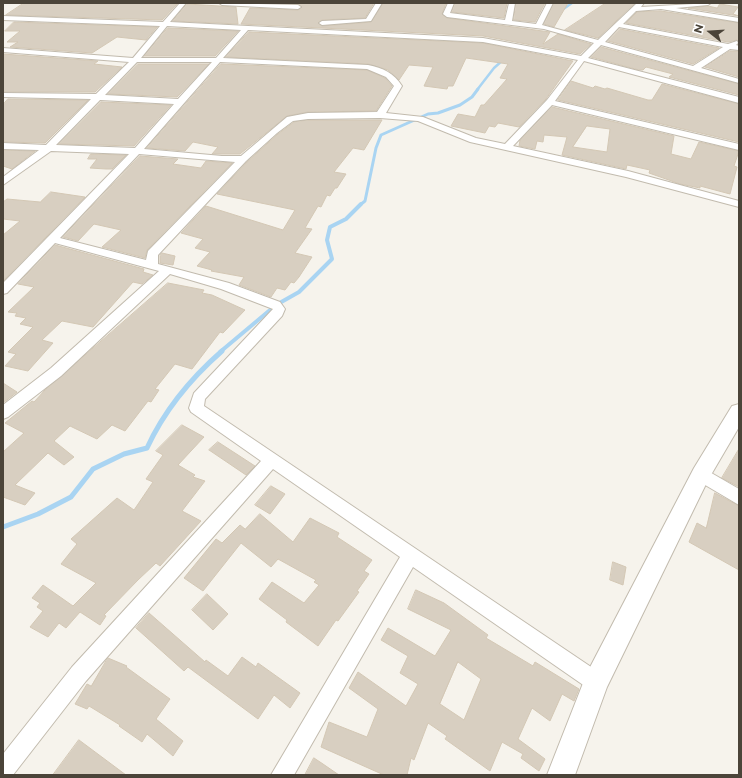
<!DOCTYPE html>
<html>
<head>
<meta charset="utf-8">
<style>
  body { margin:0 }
  #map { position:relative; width:742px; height:778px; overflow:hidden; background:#f6f3ec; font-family:Montserrat,sans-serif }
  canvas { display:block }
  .frame { position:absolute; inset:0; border:4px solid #4b4439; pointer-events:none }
  .north { position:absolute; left:690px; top:12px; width:40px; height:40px; -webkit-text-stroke:3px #fff; paint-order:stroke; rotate:287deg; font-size:11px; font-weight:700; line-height:16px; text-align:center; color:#4b4439 }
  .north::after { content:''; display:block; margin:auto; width:14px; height:18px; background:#4b4439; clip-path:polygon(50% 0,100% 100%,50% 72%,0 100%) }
</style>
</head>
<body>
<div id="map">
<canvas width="742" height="778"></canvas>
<div class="frame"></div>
<div class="north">N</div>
</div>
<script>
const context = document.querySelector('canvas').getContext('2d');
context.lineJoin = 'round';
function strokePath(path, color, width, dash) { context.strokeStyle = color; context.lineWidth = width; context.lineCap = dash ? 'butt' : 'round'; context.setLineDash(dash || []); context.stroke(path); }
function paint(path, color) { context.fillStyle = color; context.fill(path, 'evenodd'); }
strokePath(new Path2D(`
  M562,10L572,3
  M477,90L494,68L503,60`), '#a9d4f2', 2.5);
strokePath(new Path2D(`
  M360,205L365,201L376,148L381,135L428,114L438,113L460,105L472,97L478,89`), '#a9d4f2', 3);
strokePath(new Path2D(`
  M220,352L276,305L299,292L332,259L327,240L330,227L346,219L361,204`), '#a9d4f2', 4);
strokePath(new Path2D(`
  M3,527L38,514L71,497L93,469L124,454L147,448C165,409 190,379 222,351`), '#a9d4f2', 5);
const building = new Path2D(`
  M24,3H165L177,4L162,20L6,15Z
  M278,3H374L365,18L322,20L318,23L322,26L371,22L383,3H446L442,14L447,18L550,32L543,44L558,34L591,44L580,54L483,36L241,24L250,8L298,10L302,7L298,4Z
  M455,3H507L504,18L452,12Z
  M516,3H545L535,22L514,20Z
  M554,3H568L554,27L544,24Z
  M606,3H635L598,38L565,30Z
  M187,4L236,7L238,24L173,21Z
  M720,4L738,7L733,14L739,16L688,8L708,6L717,8Z
  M661,11L739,23V42L737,40L728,42L626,23L637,12Z
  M14,22L157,27L146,40L117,37L92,53L10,47L18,42H7L20,31H5Z
  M168,28L238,31L215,56H144Z
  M620,29L719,48L693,64L608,41Z
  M249,32L483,43L573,61L546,99L519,127L498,123L495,127L489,126L485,133L451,126L458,114L475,117L481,105H484L507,79L500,78L508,64L466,58L453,86H448L447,89L424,86L433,67L409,65L399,80L388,70L368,64L226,57Z
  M601,47L739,84V95L669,77L673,74L646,67L643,70H639L591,57Z
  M730,51H739V77L705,67Z
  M3,54L98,61L94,64L122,67L95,92H3Z
  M138,64H209L177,97L108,94Z
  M221,64L367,70L385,78L392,86L376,111L308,112L287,116L240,154H212L218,147L193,142L185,151L147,148Z
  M571,81L593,88L595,86L605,89L607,88L648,100H652L662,84L739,104V142L558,100Z
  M8,99L88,100L45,143L3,142V105Z
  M101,102L171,105L134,146L59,144Z
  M552,107L674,136L671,154L691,159L699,142L739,151L734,166L737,167L730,194L700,186V188L680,184L649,173L650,170L627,165L626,169L562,155L567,137L544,135L543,142L537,141L535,149L519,146L520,140ZM587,126L610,129L607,152L573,147Z
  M308,120H382L364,150L353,148L334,172L346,174L337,188H335L330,196L327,195L321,207L318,206L305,228L312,229L295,253L312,257L299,277L294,283L291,282L285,290L277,288L271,297L239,285L244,277L211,271L212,270L197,266L210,252L195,248L203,239L181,233L206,206L283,230L295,210L217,194L247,162L278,134L294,122Z
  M3,150L35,151L12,169L3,166Z
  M91,154L126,155L112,169H106L90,168L97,159H88Z
  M140,156L178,159L173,164L201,168L206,161L232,163L147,250L145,258L102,247L121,230L94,224L78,241L63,237Z
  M51,192L85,197L3,281V235L20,221L3,219V202L7,199L40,202Z
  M55,245L144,269L143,272L153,275L142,284L133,282L93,327L62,321L42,340L53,343L28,371L5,366L16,354L8,352L33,327L20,324L26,318L15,316L17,313L8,312L34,287L18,284Z
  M162,253L175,256L173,265L160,263V256Z
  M168,283L204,290L202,293L212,295L245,310L223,333L220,332L192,369L175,364L155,389L159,390L151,402L148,401L125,431L112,425L97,439L70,426L54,441L74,457L64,465L48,453L15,485L35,493L25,505L3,497V452L24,433L5,423L32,401L34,402L45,390Z
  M3,383L17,392L3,403Z
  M182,425L204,437L178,465L195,475L193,477L205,481L182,511L201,521L160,566L156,563L138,580L104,615L106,616L100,625L80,612L66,628L59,623L48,637L30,627L43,611L37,607L40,603L32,598L43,585L73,606L96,583L61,564L77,544L71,539L117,498L134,510L153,482L146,479L163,455L156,451Z
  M218,442L255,466L246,475L209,450Z
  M739,449V487L722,478Z
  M271,486L285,494L270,514L255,505Z
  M715,493L739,506V570L689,542L697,523L706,528Z
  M260,514L293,542L310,518L339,533L337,537L372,560L364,571L369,574L357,591L359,592L338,621L336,620L318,646L286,622L287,620L259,599L272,582L304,603L319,585L314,582L316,580L278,559L271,567L241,543L203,591L184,578L216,539L222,543L240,525L245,529Z
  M613,562L626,567L623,585L610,580Z
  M416,590L444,603L488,635L486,638L533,666L535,662L579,689L574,701L562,694L550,721L532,708L518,739L545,759L539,771L521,758L523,754L502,742L490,771L445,739L447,736L428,723L414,760L411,758L407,775H384L321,747L329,722L367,737L378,709L349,688L358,672L406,706L418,684L400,673L408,656L381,640L388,628L435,656L451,630L408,609ZM458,662L481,679L464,720L440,704Z
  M207,594L228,614L213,630L192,610Z
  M149,613L205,662L206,660L228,676L242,657L256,667L258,663L300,693L290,708L274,695L258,719L188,667L184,671L136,628Z
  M108,658L127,666L126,667L170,699L156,719L183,741L173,756L147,734L142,742L119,726L120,725L89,706L87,709L75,704L87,684L91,686Z
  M79,740L126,775H53Z
  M314,758L323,764L339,775H305Z`);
paint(building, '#d8cfc1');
strokePath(building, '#d3c7b4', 1);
const minor = new Path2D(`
  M180,3H186L170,22L483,38L581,56L594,43L544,29L447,17L443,14L448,3H454L450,13L505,20L509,3H515L512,21L536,24L547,3H553L542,25L598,40L637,3H644L641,7L711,3L708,5L676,8L739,18V22L661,9L636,11L623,24L728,44L737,41L738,43L736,45L739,46V50L730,49L701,68L739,79V83L601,45L588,58L739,97V103L584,61L555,101L739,144V150L552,105L513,146L628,171L739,201V207L626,177L470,142L418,121L380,118L308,119L293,121L277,133L246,161L158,255V264L229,283L280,302L285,309L282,316L205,399L204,406L603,675L606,682L603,689L596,692L589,689L413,567L294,775H271L400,557L273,469L86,681L13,775H3V754L72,667L261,461L191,412L189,408L194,393L273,309L221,289L170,274L61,376L8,417L3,419V405L51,368L159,271L55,243L7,293L3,294V283L129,154L51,151L3,185V177L39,150L3,149V143L46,145L91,99L3,97V93L96,94L129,62L3,52V48L133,58L160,26L3,20V16L163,22ZM167,26L241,30L216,58H141ZM619,27L723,47L693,66L605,42ZM248,30L483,42L578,60L547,100L505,144L476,138L423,117L386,113L402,86C394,73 383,68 368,65L223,58ZM137,62H212L178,99L105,95ZM220,62L367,69L386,77L394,86L377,112L308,113L287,117L241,156H222L144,149ZM100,100L174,104L135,148L56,145ZM139,154L235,162L148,251L146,260L60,238Z
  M219,3L298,5L301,7L298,9L222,5Z
  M376,3H382L371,21L322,25L319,23L322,21L366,19Z
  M701,467L739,489V505L695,479L693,474L695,469Z`);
const tertiary = new Path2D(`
  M739,404V427L708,480L607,687L575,775H547L587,673L694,468L732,406Z`);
strokePath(minor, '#c2bbae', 2);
strokePath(tertiary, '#c2bbae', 2);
paint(minor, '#fff');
paint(tertiary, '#fff');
</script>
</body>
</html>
